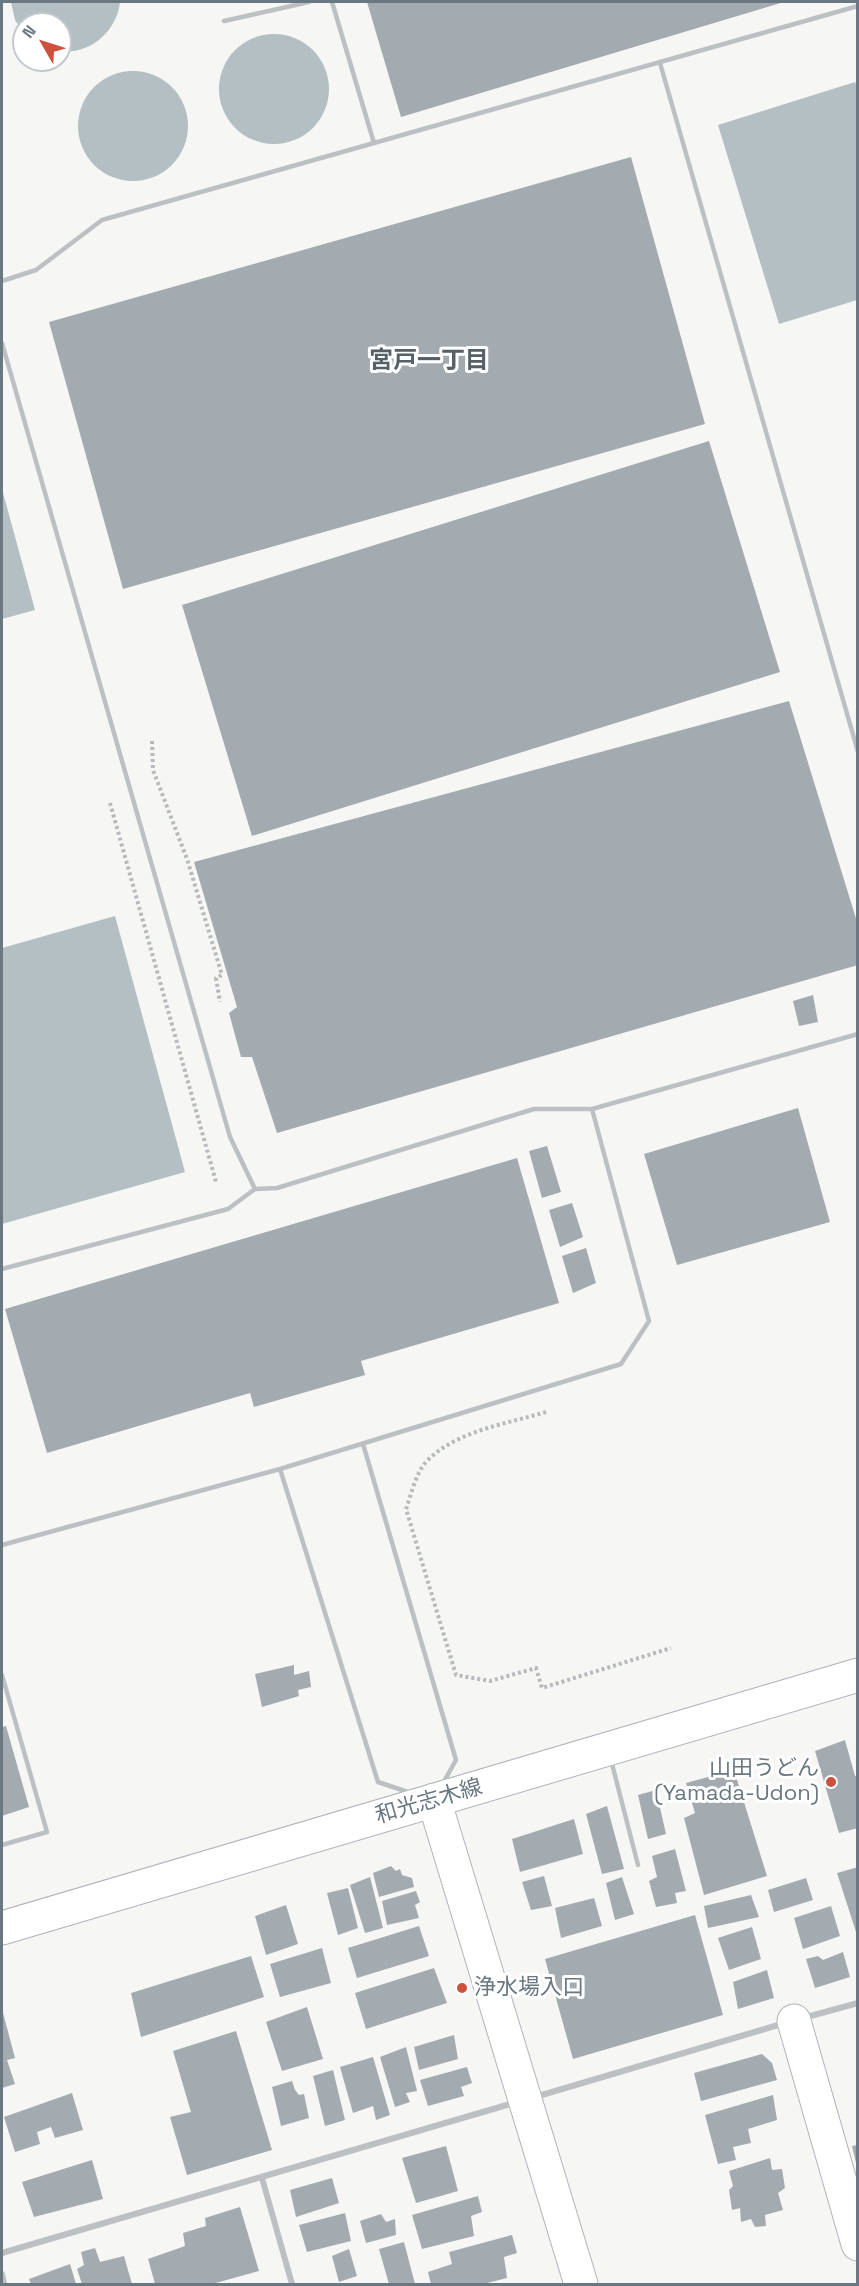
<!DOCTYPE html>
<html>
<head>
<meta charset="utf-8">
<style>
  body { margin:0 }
  #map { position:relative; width:859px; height:2286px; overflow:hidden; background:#f6f6f4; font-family:"Space Grotesk",sans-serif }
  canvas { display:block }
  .frame { position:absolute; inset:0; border:3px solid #697881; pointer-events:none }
  .north { position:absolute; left:12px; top:12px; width:60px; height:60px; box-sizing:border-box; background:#fff; border:2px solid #c3c9cd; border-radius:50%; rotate:309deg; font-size:16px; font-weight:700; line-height:24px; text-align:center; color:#697881 }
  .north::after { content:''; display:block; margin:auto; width:21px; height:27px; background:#cd513d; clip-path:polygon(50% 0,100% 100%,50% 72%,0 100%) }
</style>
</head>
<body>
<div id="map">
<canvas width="859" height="2286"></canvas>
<div class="frame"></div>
<div class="north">N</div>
</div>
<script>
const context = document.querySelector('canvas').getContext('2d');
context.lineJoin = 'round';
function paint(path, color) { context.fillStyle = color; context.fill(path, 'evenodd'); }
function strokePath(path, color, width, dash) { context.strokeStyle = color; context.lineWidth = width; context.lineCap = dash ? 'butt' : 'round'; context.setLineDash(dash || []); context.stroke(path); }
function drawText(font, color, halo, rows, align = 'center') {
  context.font = font + ' "Space Grotesk","Noto Sans JP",sans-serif'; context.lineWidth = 6; context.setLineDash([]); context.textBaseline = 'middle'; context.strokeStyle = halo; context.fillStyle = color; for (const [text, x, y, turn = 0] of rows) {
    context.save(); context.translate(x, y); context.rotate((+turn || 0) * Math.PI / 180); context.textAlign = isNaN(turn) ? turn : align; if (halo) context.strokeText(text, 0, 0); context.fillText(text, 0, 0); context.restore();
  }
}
paint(new Path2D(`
  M11,2H120C117,31 90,55 60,51V24H24V33L15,20Z
  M219 89a55 55 0 1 1 110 0a55 55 0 1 1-110 0Z
  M78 126a55 55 0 1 1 110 0a55 55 0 1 1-110 0Z
  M855,82L858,88L857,300L779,324L718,125Z
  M2,489L35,610L2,619Z
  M115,916L185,1172L2,1224V948Z`), '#b3bfc2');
paint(new Path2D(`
  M367,2H784L401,117Z
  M631,157L705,424L123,589L49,322Z
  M709,441L780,672L252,836L182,605Z
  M789,701L858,925V965L277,1133L252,1057H241L229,1013L237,1007L194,862Z
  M813,995L818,1022L799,1026L793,1001Z
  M798,1108L830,1222L677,1265L644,1154Z
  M547,1146L561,1192L542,1198L529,1151Z
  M517,1158L559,1303L361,1361L365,1375L254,1407L250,1393L47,1453L5,1309Z
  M572,1203L583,1237L560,1247L549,1210Z
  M586,1248L596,1283L573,1293L562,1256Z
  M294,1665V1675L309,1671L311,1687L298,1690L299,1696L262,1707L255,1674Z
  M6,1726L29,1807L2,1816V1727Z
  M845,1740L855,1776H858V1828L839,1833L815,1751Z
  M734,1770L767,1876L704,1895L684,1818L695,1813L686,1783Z
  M656,1790L666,1834L648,1839L638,1795Z
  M607,1806L624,1869L602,1874L586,1814Z
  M574,1819L583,1854L520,1872L512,1839Z
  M675,1849L686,1891L675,1893L677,1903L656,1907L649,1881L657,1877L652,1856Z
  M391,1866L396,1871L400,1869L402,1875L412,1878L414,1887L379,1897L373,1873Z
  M858,1867V1935H857L837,1873Z
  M544,1876L552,1906L531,1910L522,1882Z
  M370,1877L383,1928L365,1933L350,1885Z
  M622,1877L634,1914L615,1920L606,1883Z
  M806,1878L813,1900L774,1912L768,1890Z
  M348,1888L358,1928L338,1935L327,1893Z
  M416,1891L420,1902L415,1905L419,1918L387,1925L382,1901Z
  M751,1895L759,1917L708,1928L704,1906Z
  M594,1898L602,1926L561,1938L555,1908Z
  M286,1905L298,1944L266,1955L255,1916Z
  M831,1906L840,1936L803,1949L794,1918Z
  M695,1915L723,2015L573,2059L545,1959Z
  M419,1926L429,1956L357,1978L348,1948Z
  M752,1927L761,1959L729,1970L718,1938Z
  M322,1948L331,1983L280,1997L270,1964Z
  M843,1952L850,1977L815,1988L806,1959L818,1956L823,1960Z
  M251,1956L264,1997L141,2037L131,1993Z
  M434,1968L447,2003L366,2029L355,1993Z
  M767,1970L774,1998L738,2009L733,1982Z
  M307,2007L323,2059L282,2071L266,2022Z
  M2,2009L15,2058L7,2060L15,2084L2,2088Z
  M236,2031L272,2150L187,2175L170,2117L191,2112L173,2051Z
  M454,2035L458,2059L419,2070L414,2047Z
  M406,2047L417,2091L406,2093L410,2102L395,2107L380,2057Z
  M762,2054L772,2063L777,2080L701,2101L694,2073Z
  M373,2057L390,2115L376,2120L373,2106L353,2113L340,2067Z
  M467,2067L472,2083L461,2087L464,2096L428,2106L420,2080Z
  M333,2070L345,2120L325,2126L313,2076Z
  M292,2081L295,2090L299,2095L304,2094L309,2118L281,2126L272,2087Z
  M72,2093L83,2130L55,2138L51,2127L37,2132L40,2144L15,2152L4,2117Z
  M773,2095L777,2120L748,2129L751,2143L733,2147L736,2160L718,2164L705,2115Z
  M858,2145V2166L857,2167L852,2146Z
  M446,2146L458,2191L416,2203L402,2158Z
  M770,2158L772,2170L782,2169L785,2188L778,2193L783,2210L765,2215L766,2226L755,2227L751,2219L741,2222L740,2208L732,2210L729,2190L733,2186L729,2171Z
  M92,2160L103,2199L34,2217L22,2182Z
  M332,2178L339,2203L296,2217L290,2190Z
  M478,2196L482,2212L471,2216L474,2236L422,2249L412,2215Z
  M240,2207L259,2271L212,2284H155L148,2259L185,2246L183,2233L206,2226L205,2218Z
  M345,2213L351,2241L307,2252L299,2225Z
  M381,2214L386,2222L395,2219L396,2235L366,2243L360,2221Z
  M512,2235L517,2253L504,2257L507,2278L483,2284H431L428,2272L452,2264L449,2252Z
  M404,2242L415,2284H389L379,2249Z
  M95,2248L100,2262L124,2256L132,2284H82L77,2269L84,2265L81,2252Z
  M349,2249L357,2276L339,2282L332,2256Z
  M70,2264L76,2284H31L29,2279Z`), '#a4abb0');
const secondary = new Path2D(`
  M434,1800L581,2284
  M2,1928L858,1675
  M794,2021L858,2244`);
strokePath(secondary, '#aeb4b8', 35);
strokePath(new Path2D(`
  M152,741L153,770L187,859L222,975L216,978L220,1002
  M110,803L216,1182
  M546,1412C506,1424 455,1431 426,1462C416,1473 411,1495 406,1509L456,1675L490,1681L536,1668L542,1688L671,1648`), '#b6babc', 4, [3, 3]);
strokePath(new Path2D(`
  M332,2L374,143
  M224,21L309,2
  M660,63L858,752
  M2,281L36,270L102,220L858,6
  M2,343L230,1137L255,1189
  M2,1269L228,1209L255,1189L277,1188L534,1109H592L858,1034
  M363,1444L456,1760L442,1785
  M280,1469L621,1364L649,1321L592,1109
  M2,1545L280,1469L378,1782L411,1793
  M2,1675L47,1832L2,1845
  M611,1760L638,1865`), '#bcc0c3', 4.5);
strokePath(new Path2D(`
  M803,2018L858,2003
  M535,2097L785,2023
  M262,2178L292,2284
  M2,2253L517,2102
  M2,2274L4,2284`), '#bcc0c3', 6);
strokePath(secondary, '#fff', 33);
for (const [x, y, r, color] of [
  [831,1782,6,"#cd513d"],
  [462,1988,6,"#cd513d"]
]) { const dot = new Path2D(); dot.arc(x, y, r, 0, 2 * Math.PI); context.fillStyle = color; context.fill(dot); strokePath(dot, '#fff', 2); }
drawText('22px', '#697881', '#fff', [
  ["山田うどん",819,1769],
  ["(Yamada-Udon)",819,1794],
  ["浄水場入口",474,1988,"left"]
], 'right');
drawText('22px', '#697881', '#fff', [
  ["和光志木線",429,1802,-16]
]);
drawText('bold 24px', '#566167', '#fff', [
  ["宮戸一丁目",429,361]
]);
</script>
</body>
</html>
